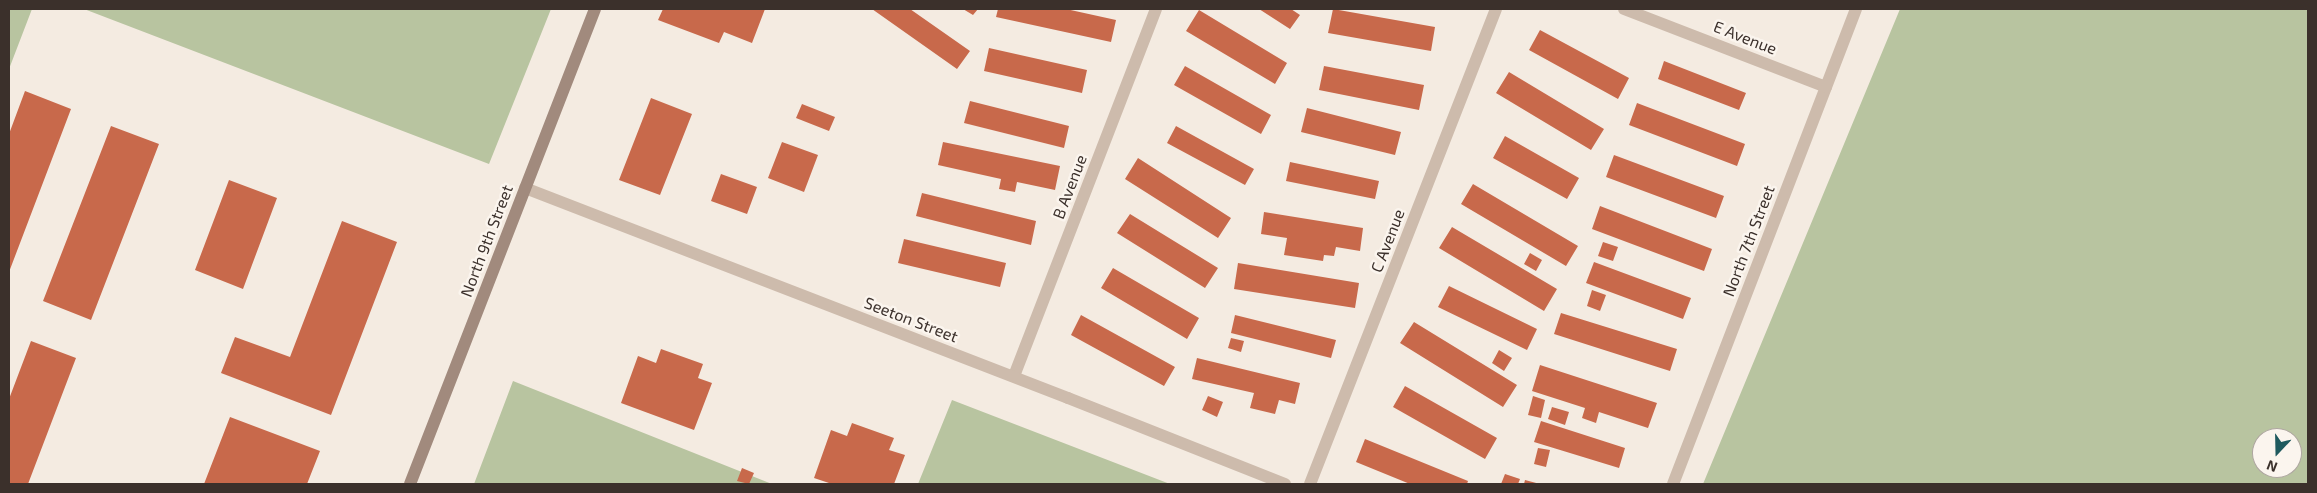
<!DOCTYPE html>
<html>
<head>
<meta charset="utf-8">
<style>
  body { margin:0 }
  #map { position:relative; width:2317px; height:493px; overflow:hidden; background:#f4ebe1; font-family:"Exo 2",sans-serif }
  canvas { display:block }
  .frame { position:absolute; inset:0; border:10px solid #3b302b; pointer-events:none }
  .north { position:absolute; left:2252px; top:428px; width:50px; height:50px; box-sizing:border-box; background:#fbf5ee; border:1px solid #aea6a0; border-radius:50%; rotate:201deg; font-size:14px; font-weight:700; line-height:20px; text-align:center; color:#3b302b }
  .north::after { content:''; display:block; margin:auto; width:18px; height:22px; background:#1f5a5e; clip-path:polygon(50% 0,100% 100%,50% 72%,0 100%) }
</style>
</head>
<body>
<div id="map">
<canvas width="2317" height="493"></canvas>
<div class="frame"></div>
<div class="north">N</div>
</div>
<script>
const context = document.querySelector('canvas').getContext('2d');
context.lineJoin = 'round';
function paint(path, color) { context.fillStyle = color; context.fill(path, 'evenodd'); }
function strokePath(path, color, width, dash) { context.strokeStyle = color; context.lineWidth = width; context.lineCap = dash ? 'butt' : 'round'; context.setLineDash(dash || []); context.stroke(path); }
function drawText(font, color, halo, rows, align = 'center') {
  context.font = font + ' "Exo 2",sans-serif'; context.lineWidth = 5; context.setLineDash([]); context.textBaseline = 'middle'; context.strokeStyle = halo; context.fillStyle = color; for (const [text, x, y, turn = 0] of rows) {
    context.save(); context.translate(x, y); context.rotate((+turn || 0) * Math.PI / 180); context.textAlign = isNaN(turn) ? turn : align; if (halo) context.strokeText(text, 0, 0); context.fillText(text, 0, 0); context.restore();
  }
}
paint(new Path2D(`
  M9,9H32L9,69Z
  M84,9H551L489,164Z
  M1900,9H2308V484H1703ZM2262,438H2292V468H2262Z
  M513,381L772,484H474Z
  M952,400L1170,484H918Z`), '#b8c4a0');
paint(new Path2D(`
  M663,9H765L752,43L724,32L719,43L658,20Z
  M872,9H910L970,51L957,69Z
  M963,9H978L973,15Z
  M998,9H1066L1116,20L1111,42L996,17Z
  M1259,9H1291L1300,15L1290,29Z
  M1333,9L1435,27L1431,51L1328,33Z
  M1199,10L1287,63L1275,84L1186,31Z
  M1540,30L1629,78L1618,99L1529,50Z
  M989,48L1087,70L1082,93L984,71Z
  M1664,61L1746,93L1739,110L1658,79Z
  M1185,66L1271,115L1261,134L1174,85Z
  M1324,66L1424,85L1419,110L1319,90Z
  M1509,72L1604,129L1591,150L1496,93Z
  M25,91L71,109L9,272V134Z
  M651,98L692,114L660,195L619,180Z
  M970,101L1069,126L1064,148L964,123Z
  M1637,103L1745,144L1737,166L1629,125Z
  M802,104L835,117L829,131L796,118Z
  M1307,108L1401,132L1395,155L1301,132Z
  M111,126L159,144L91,320L43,301Z
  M1176,126L1254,169L1245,185L1167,143Z
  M1505,136L1579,178L1567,199L1493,158Z
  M782,142L818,155L804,192L768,178Z
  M943,142L1060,166L1055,190L1017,182L1015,192L999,189L1001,179L938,165Z
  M1614,155L1724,196L1716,218L1606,177Z
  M1138,158L1231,218L1218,238L1125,179Z
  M1290,162L1379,181L1375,199L1286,181Z
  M721,174L757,187L747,214L711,201Z
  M229,180L277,198L243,289L195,270Z
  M1473,184L1578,246L1566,266L1461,204Z
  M922,193L1036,221L1031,245L916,216Z
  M1600,206L1712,249L1704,271L1592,229Z
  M1264,212L1363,228L1360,251L1336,247L1334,256L1324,255L1323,261L1284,255L1287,238L1261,234Z
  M1130,214L1218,268L1205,288L1117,233Z
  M342,221L397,242L331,415L221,373L235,337L290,357Z
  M1452,227L1557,289L1544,311L1439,248Z
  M904,239L1006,263L1000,287L898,263Z
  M1603,242L1618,247L1613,261L1598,256Z
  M1530,253L1542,260L1536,271L1524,264Z
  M1594,262L1691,298L1683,319L1586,283Z
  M1238,263L1359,283L1355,308L1234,289Z
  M1113,268L1199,318L1187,339L1101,288Z
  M1449,286L1537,329L1527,350L1438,307Z
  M1592,290L1606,295L1600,311L1587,306Z
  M1561,313L1677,349L1670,371L1554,334Z
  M1081,315L1175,367L1164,386L1071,335Z
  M1235,315L1336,340L1331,358L1231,333Z
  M1414,322L1517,385L1503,407L1400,343Z
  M1231,338L1244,341L1241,352L1228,348Z
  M31,341L76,358L28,484H9V399Z
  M661,349L703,364L698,378L712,383L694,430L621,403L638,356L656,363Z
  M1499,350L1512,358L1504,371L1492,363Z
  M1197,358L1300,383L1295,404L1279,400L1275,414L1250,408L1254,393L1192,379Z
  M1540,365L1657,403L1648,428L1599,412L1596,423L1582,418L1585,408L1532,391Z
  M1405,386L1497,438L1485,459L1393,407Z
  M1208,396L1223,402L1217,417L1202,410Z
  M1533,396L1545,400L1541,418L1528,415Z
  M1552,407L1569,412L1565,425L1548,419Z
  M230,417L320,451L307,484H204Z
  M1541,421L1625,448L1619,468L1534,442Z
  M852,423L894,438L889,450L905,455L894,484H832L814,478L831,430L847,436Z
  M1365,439L1468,481L1467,484H1410L1356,462Z
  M1538,448L1550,450L1546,467L1534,464Z
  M742,468L754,473L749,484L737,481Z
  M1505,474L1520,479L1518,484H1501Z
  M1525,480L1540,484H1524Z`), '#c8694b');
strokePath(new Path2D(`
  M1014,376L1156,9
  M1068,398L1285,484
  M1310,484L1496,9
  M1673,484L1826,87`), '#cdbbac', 12);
strokePath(new Path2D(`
  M1624,9L1826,87L1856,9
  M525,188L1068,398`), '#cdbbac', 12);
strokePath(new Path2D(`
  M410,484L595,9`), '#a18a7d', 12);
drawText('16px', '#3b302b', '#fbf5ee', [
  ["E Avenue",1745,38,21],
  ["B Avenue",1070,187,-69],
  ["North 9th Street",487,241,-69],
  ["C Avenue",1388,241,-69],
  ["North 7th Street",1749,241,-69],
  ["Seeton Street",911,320,21]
]);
</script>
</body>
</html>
